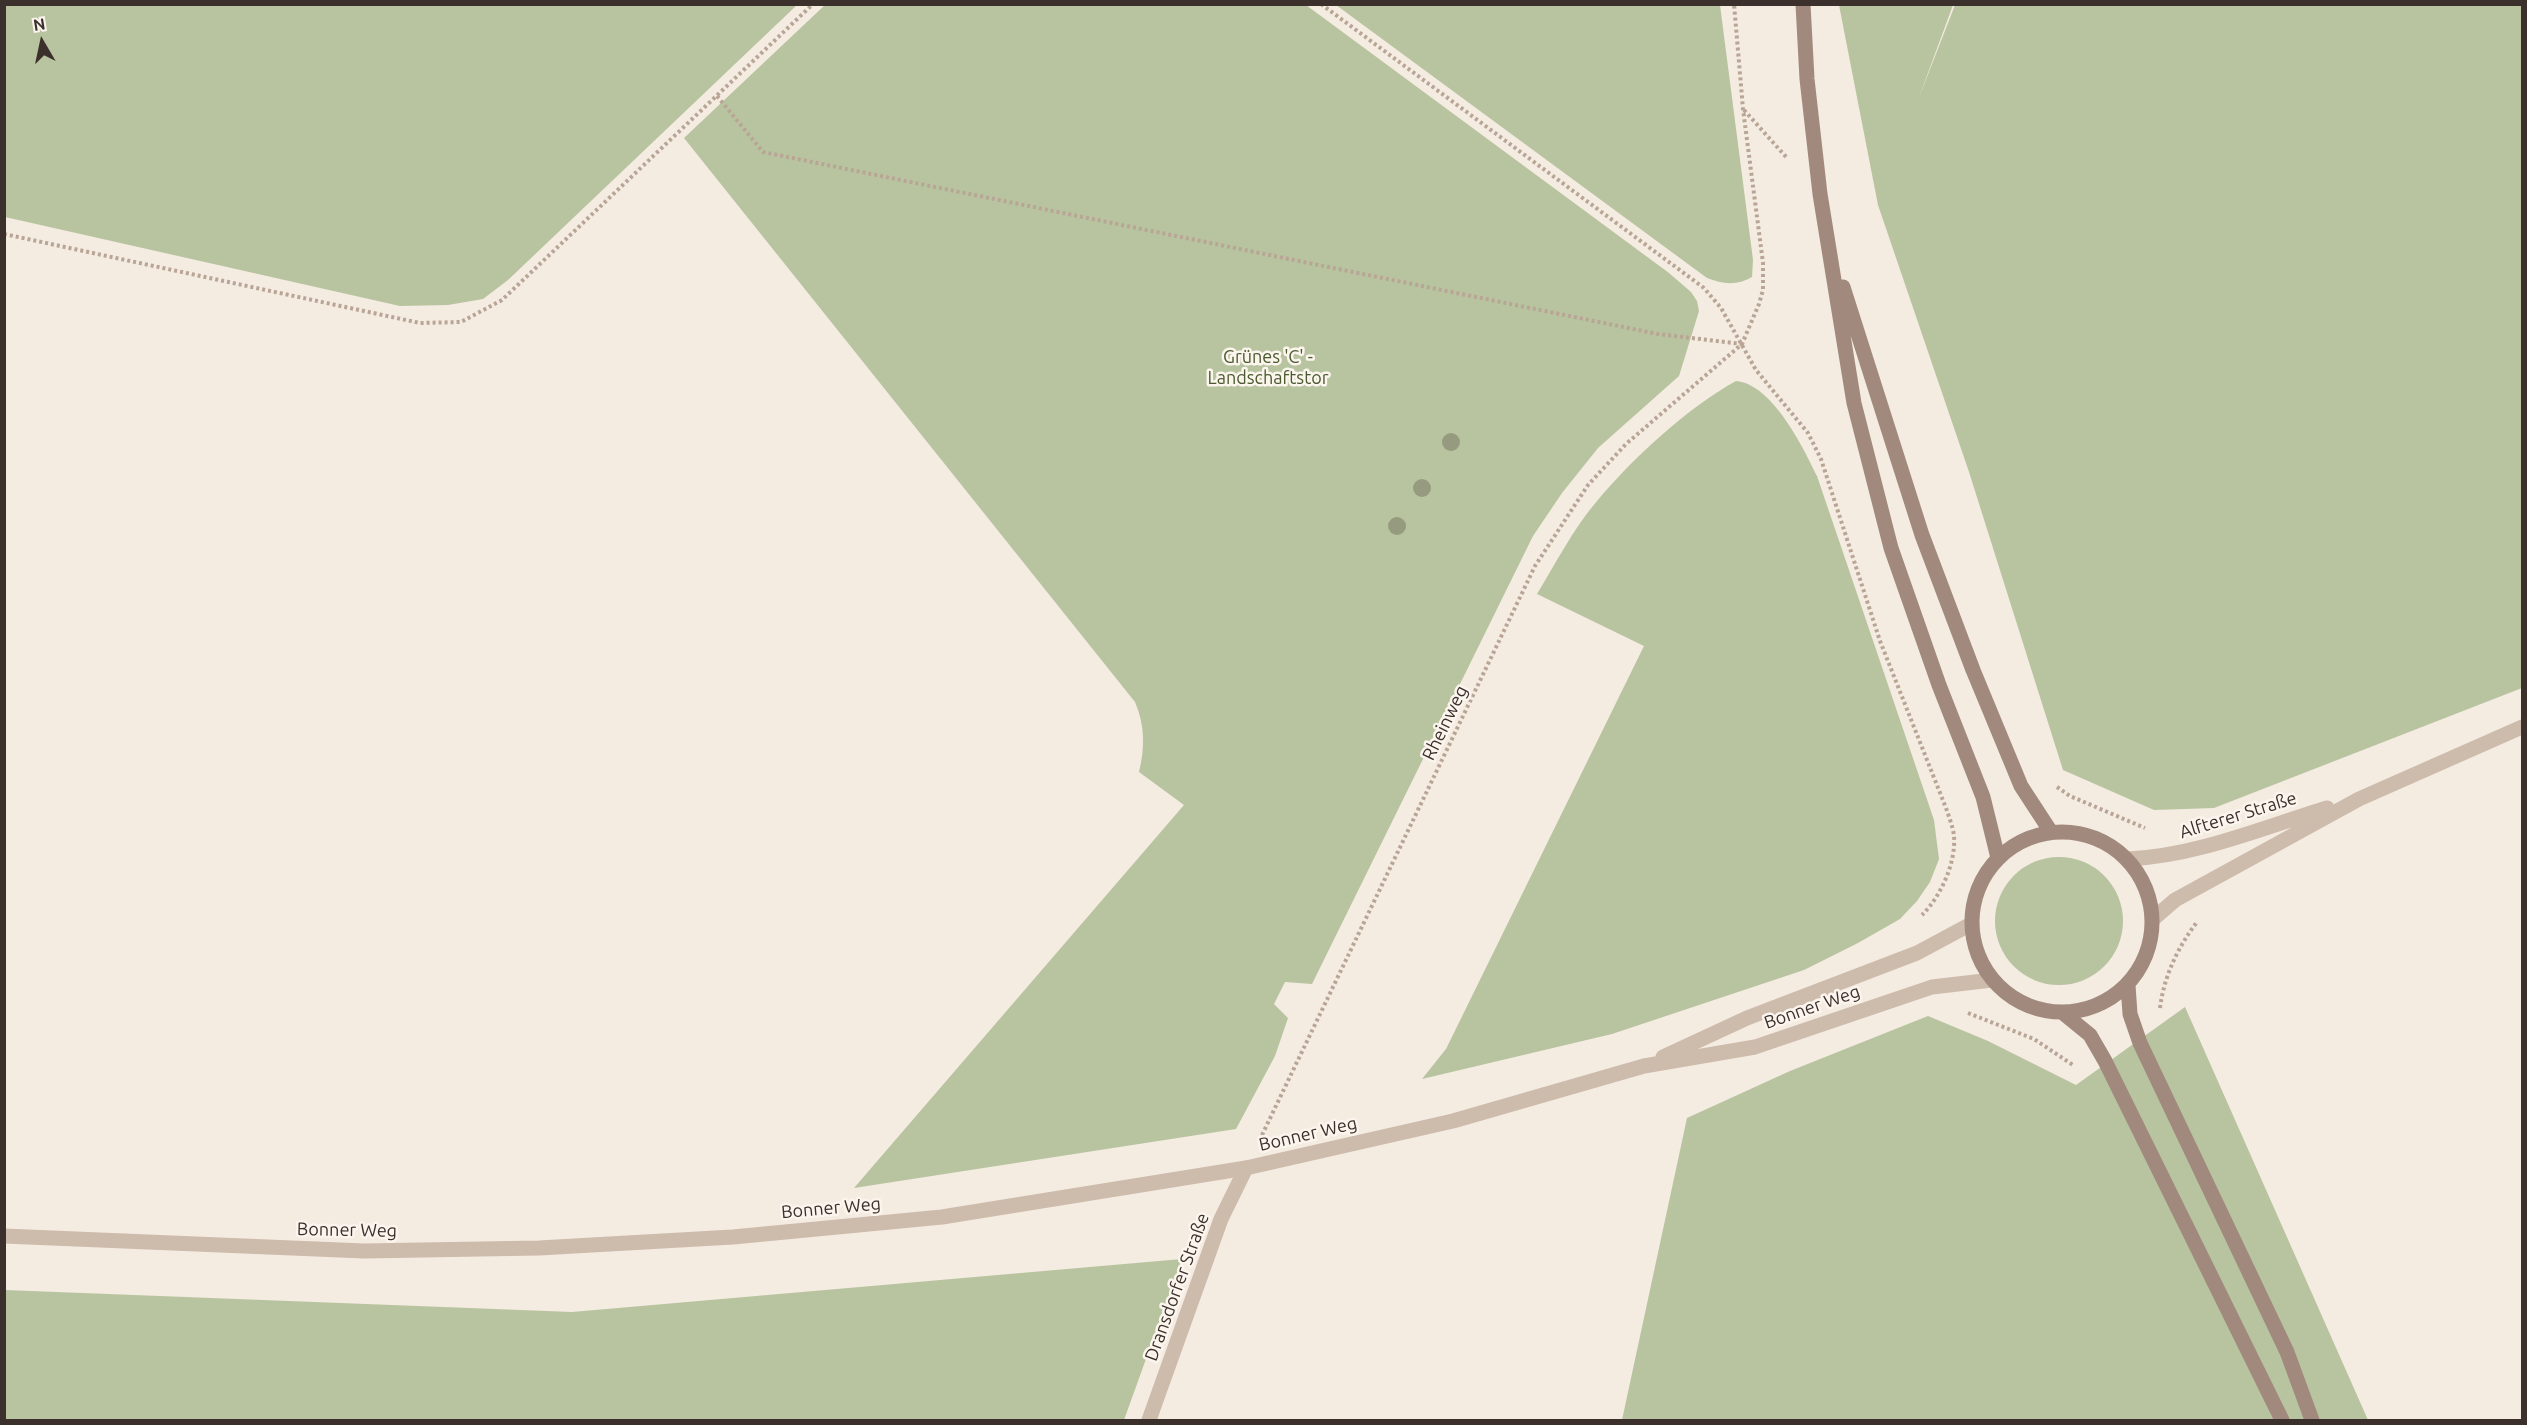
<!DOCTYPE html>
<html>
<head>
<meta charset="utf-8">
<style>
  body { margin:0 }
  #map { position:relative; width:2527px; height:1425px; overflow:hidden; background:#f4ebe1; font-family:Ubuntu,sans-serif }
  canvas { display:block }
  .frame { position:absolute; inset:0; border:6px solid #3b302b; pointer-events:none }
  .north { position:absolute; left:12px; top:12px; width:60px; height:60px; -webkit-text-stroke:4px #fbf5ee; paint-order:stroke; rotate:351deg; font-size:16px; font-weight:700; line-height:24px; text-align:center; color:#3b302b }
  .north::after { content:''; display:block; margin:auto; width:21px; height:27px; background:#3b302b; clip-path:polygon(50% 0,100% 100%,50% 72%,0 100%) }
</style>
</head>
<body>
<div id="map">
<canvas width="2527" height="1425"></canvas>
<div class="frame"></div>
<div class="north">N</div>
</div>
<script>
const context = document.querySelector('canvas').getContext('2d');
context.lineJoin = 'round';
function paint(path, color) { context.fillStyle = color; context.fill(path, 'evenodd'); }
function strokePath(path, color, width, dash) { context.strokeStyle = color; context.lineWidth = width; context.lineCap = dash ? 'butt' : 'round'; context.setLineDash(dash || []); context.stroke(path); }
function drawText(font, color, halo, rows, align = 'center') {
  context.font = font + ' Ubuntu,sans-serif'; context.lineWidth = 5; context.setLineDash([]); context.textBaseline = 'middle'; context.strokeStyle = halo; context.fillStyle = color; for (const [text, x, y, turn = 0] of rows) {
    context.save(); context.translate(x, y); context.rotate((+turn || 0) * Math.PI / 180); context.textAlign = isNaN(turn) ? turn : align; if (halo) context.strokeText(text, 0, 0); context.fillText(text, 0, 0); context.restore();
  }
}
paint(new Path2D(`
  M5,4H797V5L508,280L483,299L448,305L400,306L5,217Z
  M826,4L1306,5L1669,273L1691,292L1697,301L1699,311L1679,376L1598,448L1562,493L1533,536L1312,984L1285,982L1274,1004L1288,1018L1275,1056L1236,1129L854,1188L1184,805L1139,772C1145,748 1145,725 1135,702L684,138Z
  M1336,5H1720L1753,260L1752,277C1737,286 1722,284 1707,278Z
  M1839,5H1953L1918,100L1955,5H2522V688L2214,808L2154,810L2063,770L1969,472L1878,205Z
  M1736,381C1772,384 1803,447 1817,476L1934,820L1939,859L1930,882L1917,901L1900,919L1858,943L1804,970L1612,1034L1422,1079L1446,1049L1644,646L1537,594C1556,563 1573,529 1597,501C1632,459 1687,408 1736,381Z
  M1995 921a64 64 0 1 1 128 0a64 64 0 1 1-128 0Z
  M2185,1007L2368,1420H1622L1687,1118L1790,1071L1928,1016L1988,1041L2076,1085Z
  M1182,1259L1124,1420H5V1290L572,1312Z`), '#b8c4a0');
strokePath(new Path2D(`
  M1321,4L1704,288L1721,308L1756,370L1808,433L1821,459L1880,641L1946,808C1949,817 1953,827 1954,836C1956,863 1941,896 1922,915
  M717,96L763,152L1658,334L1742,344
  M1744,110L1787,158
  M4,234L420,323L461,322L502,300L813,4
  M2057,787L2070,796L2145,828
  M2160,1008C2164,976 2178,947 2197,922
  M1968,1013L2034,1039L2073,1065
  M1262,1135L1535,566L1588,485L1626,444L1742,344L1759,304L1763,290V263L1743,109L1734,4`), '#b9a596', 4, [3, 3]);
strokePath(new Path2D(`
  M1149,1420L1221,1219L1246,1168`), '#cdbbac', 15);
strokePath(new Path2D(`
  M2128,859C2196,856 2262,828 2327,808
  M2153,919L2175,900L2359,799L2522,727
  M1663,1057L1747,1018L1917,953L1971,924
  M4,1236L364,1251L539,1248L733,1237L942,1217L1246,1168L1453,1121L1644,1066L1755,1047L1932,987L1992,980`), '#cdbbac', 15);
strokePath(new Path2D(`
  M1803,4L1807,79L1820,194L1854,403L1891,548L1939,685L1983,797L1998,858
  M1843,287L1922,535L1973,670L2021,786L2051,832
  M1972 922a90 90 0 1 1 180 0a90 90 0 1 1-180 0Z
  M2128,985L2130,1014L2140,1043L2287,1352L2312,1420
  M2063,1013L2090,1035L2105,1061L2282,1420`), '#a18a7d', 15);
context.fillStyle = '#969b7f';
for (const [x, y] of [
  [1451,442],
  [1422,488],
  [1397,526]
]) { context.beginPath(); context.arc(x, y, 9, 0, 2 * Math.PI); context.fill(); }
drawText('18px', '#4a5a2e', '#fbf5ee', [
  ["Grünes 'C' -",1268,357],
  ["Landschaftstor",1268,378]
]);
drawText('18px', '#3b302b', '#fbf5ee', [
  ["Rheinweg",1445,723,-64],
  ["Alfterer Straße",2238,815,-17],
  ["Bonner Weg",1812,1007,-19],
  ["Bonner Weg",1308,1134,-13],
  ["Bonner Weg",831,1208,-5],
  ["Bonner Weg",347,1230,1],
  ["Dransdorfer Straße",1177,1287,-70]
]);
</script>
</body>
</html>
